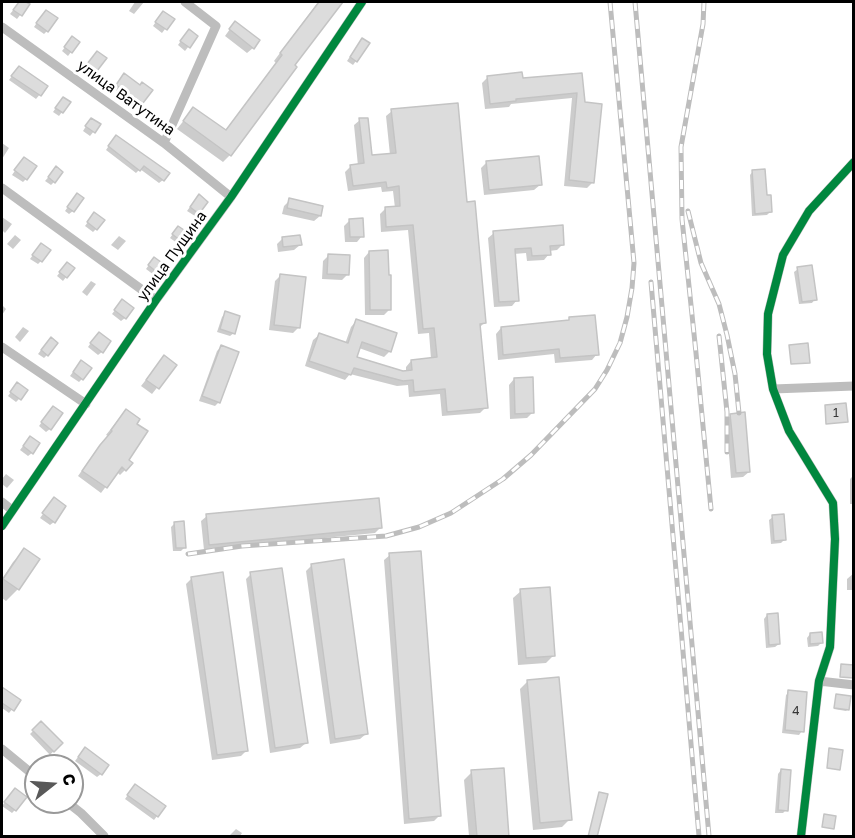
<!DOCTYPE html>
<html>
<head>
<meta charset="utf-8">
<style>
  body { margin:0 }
  #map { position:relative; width:855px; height:838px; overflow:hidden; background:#fff; font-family:"Golos Text",sans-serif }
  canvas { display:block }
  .frame { position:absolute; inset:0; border:3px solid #000; pointer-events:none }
  .north { position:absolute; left:24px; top:754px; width:60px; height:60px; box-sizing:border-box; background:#fff; border:2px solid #999; border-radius:50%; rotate:73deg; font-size:16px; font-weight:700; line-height:24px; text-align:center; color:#000 }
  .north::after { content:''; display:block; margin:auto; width:21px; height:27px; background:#595959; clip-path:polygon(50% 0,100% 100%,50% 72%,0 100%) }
</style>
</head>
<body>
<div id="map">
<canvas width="855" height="838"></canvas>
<div class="frame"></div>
<div class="north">С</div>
</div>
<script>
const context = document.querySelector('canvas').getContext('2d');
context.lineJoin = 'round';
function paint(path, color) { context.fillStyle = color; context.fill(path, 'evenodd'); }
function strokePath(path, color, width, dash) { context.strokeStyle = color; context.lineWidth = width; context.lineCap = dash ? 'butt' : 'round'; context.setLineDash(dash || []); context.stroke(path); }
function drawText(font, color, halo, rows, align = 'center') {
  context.font = font + ' "Golos Text",sans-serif'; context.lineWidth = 6; context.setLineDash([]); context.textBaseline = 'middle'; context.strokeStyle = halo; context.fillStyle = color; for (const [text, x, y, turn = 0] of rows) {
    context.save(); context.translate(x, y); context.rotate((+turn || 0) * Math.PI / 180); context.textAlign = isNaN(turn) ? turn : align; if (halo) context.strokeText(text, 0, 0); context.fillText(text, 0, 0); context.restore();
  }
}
paint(new Path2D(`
  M20,2H24L28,5L17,19L10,14Z
  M135,2H144L134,14L129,11Z
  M318,2H341L293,65L230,155L223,162L177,129L193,109L225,131L276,63L274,61Z
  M42,15L47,31L44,34L34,27Z
  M160,16L172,20L162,33L153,26Z
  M230,29L253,48L247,53L225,36Z
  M185,35L196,37L185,51L178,45Z
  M69,42L71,52L68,56L62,51Z
  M359,43L356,61L353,65L347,61Z
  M93,56L96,70L93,74L85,68Z
  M16,71L46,87L36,99L9,80Z
  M581,75L593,182L587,188L564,186L572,98L511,104L509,107L485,109L482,83L488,77L522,80Z
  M121,79L142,102L139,105L114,89Z
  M60,102L62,112L59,116L53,112Z
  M392,111L466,204L484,323L479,328L486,407L480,413L442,416L440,394L409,397L408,385L397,386L350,374L345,380L305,366L313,340L319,335L345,344L351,327L356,321L390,351L384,357L359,348L355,358L406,372V367L411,361L431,359L429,333L418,334L408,230L381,232L380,214L385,209L395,208L393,191L382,192L381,187L348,191L345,172L351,166H358L354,125L360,120L371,157L390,155L386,116Z
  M88,123L99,125L90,136L83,131Z
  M112,141L163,180L159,183L140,169L136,173L106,150Z
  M2,143L9,148L2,159Z
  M21,162L26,179L23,182L12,175Z
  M487,162L540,185L534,190L484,195L481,168Z
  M753,171L771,211L767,215L752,216L750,175Z
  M53,172L54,182L51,185L45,181Z
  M74,198L73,211L69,214L65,211Z
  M195,200L198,213L195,216L187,211Z
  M290,200L320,216L314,221L282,214L284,206Z
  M2,217L12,224L5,233L2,230Z
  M91,218L96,229L93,232L85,226Z
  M350,220L362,236L357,242H345L344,226Z
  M175,231L180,240L177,243L170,238Z
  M494,233L563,244L557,250L549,251V254L544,260L527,261L526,253L514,254L517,300L512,306L494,307L488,238Z
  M15,235L21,240L13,249L7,244Z
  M119,236L126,241L118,250L111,245Z
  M283,238L300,245L294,250L278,252L277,244Z
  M38,248L41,261L38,264L30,259Z
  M369,252L390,309L384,315H365L364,258Z
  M328,256L348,274L342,280L322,279L323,261Z
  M151,262L157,272L154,275L146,269Z
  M64,267L73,268L63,281L57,276Z
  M798,269L815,299L812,303L799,304L794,272Z
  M280,276L299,327L293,333L269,330L275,281Z
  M91,281L96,284L87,296L82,292Z
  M2,305L6,309L2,315Z
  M119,305L125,318L121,321L112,314Z
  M226,313L234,333L230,336L217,332L222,317Z
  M570,318L597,354L592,360L555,363L554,354L498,360L496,334L501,328L567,322Z
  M23,327L29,331L20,342L15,337Z
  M95,337L102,352L98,355L88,347Z
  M47,342V355L44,358L38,354Z
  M221,347L219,402L215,406L199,401L217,351Z
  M159,363L175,365L152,394L141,386Z
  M78,365L82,379L79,382L70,376Z
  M514,379L533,412L527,418L510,419L509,385Z
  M14,388L19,399L16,402L8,396Z
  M126,410L127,460L125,470L120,475L117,472L101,493L78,476L95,452L108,436L106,435L121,416Z
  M50,411V429L46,432L39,426Z
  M731,415L749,472L743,477L731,478L726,421Z
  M27,441L32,453L28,456L20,450Z
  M6,474L14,480L7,488L2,484V479Z
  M854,475V504H850V479Z
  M51,503L54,522L50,525L40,518Z
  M207,516L380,528L375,533L204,550L201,521Z
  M773,517L784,540L781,543L771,544L769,520Z
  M174,524L185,547L181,551H173L171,527Z
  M25,550L38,559L18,589L6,601L2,598V579L13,562Z
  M390,555L439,816L434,821L404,824L384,560Z
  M312,565L366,734L360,739L330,744L306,571Z
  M854,573V590H847V579Z
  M251,574L306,743L300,748L270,753L246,579Z
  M192,578L247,750L241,756L212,760L186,584Z
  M521,591L554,655L546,663L518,665L513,598Z
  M767,615L779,644L775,647L766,648L764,619Z
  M810,634L821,643L818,646L808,647L807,638Z
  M528,681L570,819L562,827L533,830L520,689Z
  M2,689L19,701L9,713L2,708Z
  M789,692L802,731L799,735L782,733L786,695Z
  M837,696L847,710L846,711L834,709Z
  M41,723L61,743L50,755L30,734Z
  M81,753L101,774L97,777L75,761Z
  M781,770L786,810L783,813H775L778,774Z
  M472,772L508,836H469L464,780Z
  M132,789L164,807L154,820L125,799Z
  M12,793L15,810L12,813L2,806Z
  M236,829L242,833L240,836H229Z`), '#0003');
const building = new Path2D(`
  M19,2H26L30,4L22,16L13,10Z
  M319,2H343L295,65L297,67L231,156L183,121L193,107L226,130L282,55L280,53Z
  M46,10L58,18L48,32L36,23Z
  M163,11L175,19L167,30L155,22Z
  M235,21L260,40L254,49L229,29Z
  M189,29L198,36L190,48L180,41Z
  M72,36L80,42L72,53L64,47Z
  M362,38L370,43L357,62L350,57Z
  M97,51L107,58L97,71L87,64Z
  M19,66L48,86L41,96L11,76Z
  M522,72L523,78L582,73L585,102L602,104L594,183L569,180L577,93L516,99V101L490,104L487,76Z
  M124,73L140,85L142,82L153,90L143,103L116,85Z
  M63,97L71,102L63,113L55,108Z
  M458,103L467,202L475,201L486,323L480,324L488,408L447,412L445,389L414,392L413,380L403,381L354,368L351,375L309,361L319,333L348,343L356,319L397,333L391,352L362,342L357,357L403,371L412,370L411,360L437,357L434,328L423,329L413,225L386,227L385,207L400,206L399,186L387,188L386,182L353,186L350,165L364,163L359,118H368L372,155L396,153L391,109Z
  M91,118L101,124L95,133L85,126Z
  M116,135L170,173L164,181L144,166L140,171L108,146Z
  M539,156L542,185L489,190L486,161Z
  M24,157L37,166L27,180L14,170Z
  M56,166L63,172L55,183L48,177Z
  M765,169L767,195H771L772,212L755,214L752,170Z
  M77,193L84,198L74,212L67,207Z
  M199,194L208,202L199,214L190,207Z
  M289,198L323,206L321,216L287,208Z
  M94,212L105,220L97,230L87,222Z
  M363,218L364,237H350L349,219Z
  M563,225L564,245L550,246L551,255L532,256L531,248L515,249L519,301L499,302L493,231Z
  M178,226L187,232L181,241L172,234Z
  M300,235L302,245L283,247L282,237Z
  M41,243L51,250L42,262L32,255Z
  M388,250L389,275H391V310H370L369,251Z
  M328,254L350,255L349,275L327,274Z
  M154,257L165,265L158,273L148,265Z
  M67,262L75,268L67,278L59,272Z
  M812,265L817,300L802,302L797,267Z
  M280,274L306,277L300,328L274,325Z
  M122,299L134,308L126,319L114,310Z
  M225,311L240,316L235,334L220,329Z
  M595,315L599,355L560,358L559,349L503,355L501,327L569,320V317Z
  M99,332L111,341L103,353L90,343Z
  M51,337L58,343L48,356L41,350Z
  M808,343L810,363L791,364L789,345Z
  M221,345L239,352L220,403L202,396Z
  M164,355L177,365L159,389L146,380Z
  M81,360L92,368L83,380L73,372Z
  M533,377L534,413L515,414L514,378Z
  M17,382L28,390L21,400L10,392Z
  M846,403L848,422L826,424L825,405Z
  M53,406L63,413L51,430L41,422Z
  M126,409L140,419L137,424L148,431L129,460L133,463L126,471L122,467L107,488L82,471L100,445L112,431L111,430Z
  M745,412L750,472L736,473L730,414Z
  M30,436L40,443L33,454L23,446Z
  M54,497L66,506L55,523L42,513Z
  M379,498L382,528L209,545L206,514Z
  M784,514L786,540L774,541L772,515Z
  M184,521L186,548H176L174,522Z
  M24,548L40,559L19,590L3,579Z
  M421,551L441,816L409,819L389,553Z
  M344,559L368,734L335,739L311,564Z
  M282,568L308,743L275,748L250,572Z
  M223,572L248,751L217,755L191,577Z
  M550,587L555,656L526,658L520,589Z
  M778,613L780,644L769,645L767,614Z
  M822,632L823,643L810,644V633Z
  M841,664L854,665V678L840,677Z
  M559,677L572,820L540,823L527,680Z
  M2,687L21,700L14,711L2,703Z
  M788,690L807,692L804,732L785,730Z
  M836,694L851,696L849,710L834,708Z
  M41,721L63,743L54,752L32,730Z
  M85,747L109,765L102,775L78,757Z
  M829,748L843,750L840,770L827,768Z
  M504,768L509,837H477L471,770Z
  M781,769L791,770L788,811L778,810Z
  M135,784L166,806L158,817L127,795Z
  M15,788L27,797L16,811L4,802Z
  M599,792L608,794L597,837H588Z
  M824,814L836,816L834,829L822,827Z`);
paint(building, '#dcdcdc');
strokePath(building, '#c4c4c4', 1.5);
strokePath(new Path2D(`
  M2,27L164,143L231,197
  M164,143L216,26L185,2
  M2,188L156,300
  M2,347L86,404
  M773,389L854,386
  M2,502L12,510
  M2,526L156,300L231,197L362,2
  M819,681L854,685
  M2,749L36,777
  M67,802L81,813L104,836
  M801,836L819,681L830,647L835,539L833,503L789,431L773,389L767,354L768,314L783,255L809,211L854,162`), '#bdbdbd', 9);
const rail = new Path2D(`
  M635,2L709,836
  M704,2L703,24L681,147L682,219L696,353L711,509
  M688,211L701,263L719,304L727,335L735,374L739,413
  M651,282L699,836
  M719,336L727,412V452
  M188,554L242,546L386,536L419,527L451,513L503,479L531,455L595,389L607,370L620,343L627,317L632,288L634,263L610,2`);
strokePath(rail, '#bdbdbd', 5);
strokePath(rail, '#fff', 3, [9]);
strokePath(new Path2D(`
  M2,526L156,300L231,197L362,2
  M801,836L819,681L830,647L835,539L833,503L789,431L773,389L767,354L768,314L783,255L809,211L854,162`), '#00873e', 8);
drawText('12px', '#373737', null, [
  ["1",836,413],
  ["4",796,711]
]);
drawText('15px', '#000', '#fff', [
  ["улица Ватутина",126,98,36],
  ["улица Пущина",172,256,-54]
]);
</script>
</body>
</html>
